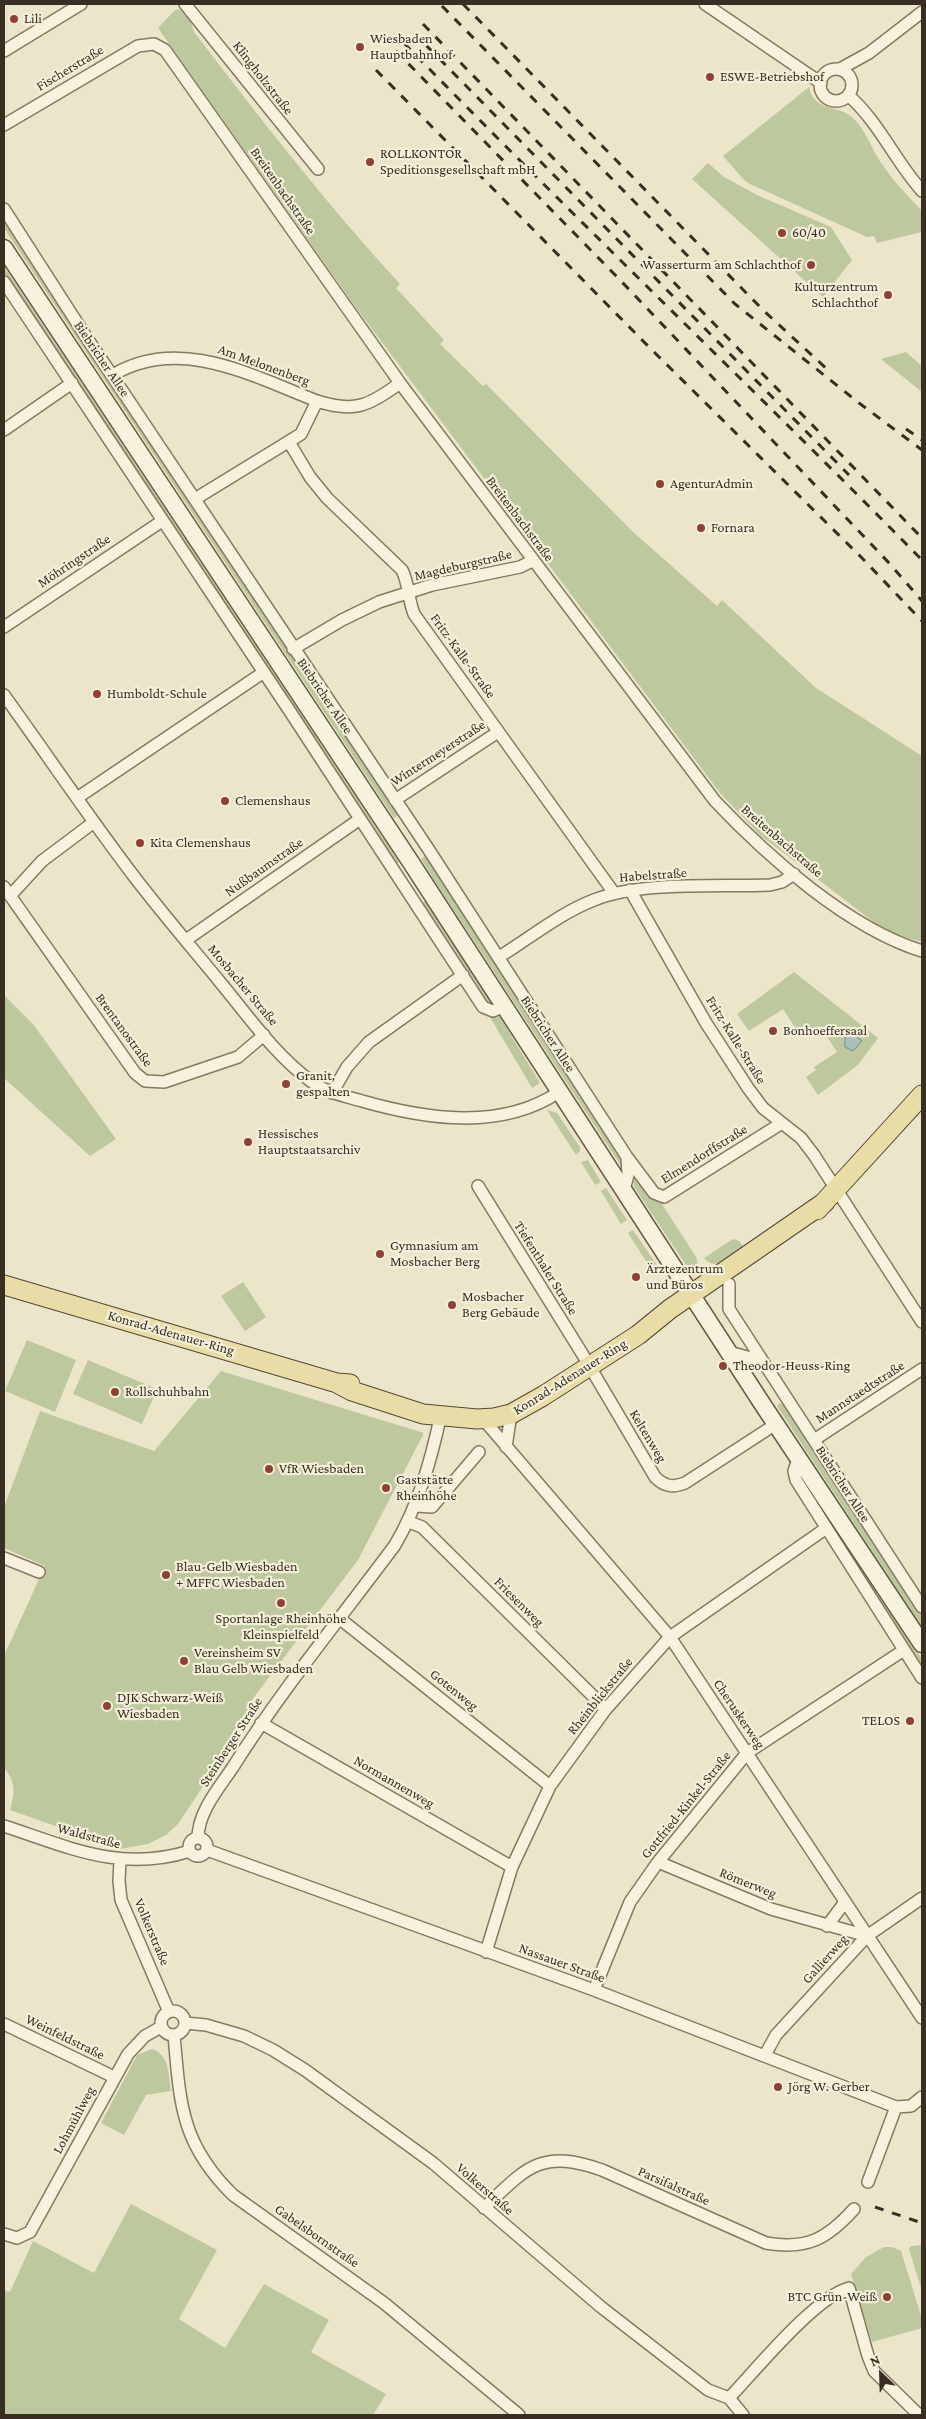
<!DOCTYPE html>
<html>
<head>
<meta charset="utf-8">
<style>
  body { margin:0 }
  #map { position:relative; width:926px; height:2419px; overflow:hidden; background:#ebe5ca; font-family:"Crimson Pro",serif }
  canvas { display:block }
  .frame { position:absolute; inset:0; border:5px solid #382f22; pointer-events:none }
  .north { position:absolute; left:856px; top:2349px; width:50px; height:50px; -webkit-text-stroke:4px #f3efd9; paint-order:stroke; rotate:336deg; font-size:14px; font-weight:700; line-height:20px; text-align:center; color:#382f22 }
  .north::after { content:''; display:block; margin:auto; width:18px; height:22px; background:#382f22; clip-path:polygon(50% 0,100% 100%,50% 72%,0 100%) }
</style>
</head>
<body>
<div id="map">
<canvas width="926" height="2419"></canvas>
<div class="frame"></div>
<div class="north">N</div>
</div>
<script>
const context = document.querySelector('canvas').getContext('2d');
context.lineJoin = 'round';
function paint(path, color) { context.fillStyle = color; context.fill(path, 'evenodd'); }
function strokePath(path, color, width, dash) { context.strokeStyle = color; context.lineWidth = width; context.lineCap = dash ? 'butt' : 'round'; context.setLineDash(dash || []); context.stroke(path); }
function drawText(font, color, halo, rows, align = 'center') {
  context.font = font + ' "Crimson Pro",serif'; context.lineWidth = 4.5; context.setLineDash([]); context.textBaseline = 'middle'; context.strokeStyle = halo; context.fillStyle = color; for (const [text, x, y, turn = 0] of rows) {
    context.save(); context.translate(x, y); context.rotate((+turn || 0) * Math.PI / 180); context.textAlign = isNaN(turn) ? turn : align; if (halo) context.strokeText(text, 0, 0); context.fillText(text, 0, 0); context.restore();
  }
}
paint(new Path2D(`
  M179,9L190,20L194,32C260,118 326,204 400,284L396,288L444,340L440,344L483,386L486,384L633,532L717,606L722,600L816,688L922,756V942L897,935L871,920L760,835L720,793L357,309L158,28L174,11Z
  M809,87C814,112 838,104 853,118C866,130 872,150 882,164C893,181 908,196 922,211V232L877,243L874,236L867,237L750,184L744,180L723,156Z
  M708,163L724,177L757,195L831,227L852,260L823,297L692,179Z
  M4,215L400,814L394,818L4,228Z
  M4,266L399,862L394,865L4,276Z
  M906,352L922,366V392L881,359Z
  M427,854L623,1159V1169L434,880L421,859Z
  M425,901L495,1007L486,1006L421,904Z
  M794,972L878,1038L858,1065L818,1095L806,1077L816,1070L814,1067L837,1052L820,1026L802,1038L783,1009L749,1031L737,1014Z
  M4,995L33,1024L116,1139L90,1156L4,1078Z
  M490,1017H500L540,1083L532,1088Z
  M547,1110L557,1113L580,1147V1151L576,1155Z
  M588,1160L601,1182L595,1185L581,1162Z
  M634,1172L660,1201L696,1257L698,1264L690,1271L634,1187Z
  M606,1188L627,1220L621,1224L601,1191Z
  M633,1230L663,1274V1275L653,1272L628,1233Z
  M733,1239L739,1241L744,1247C733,1255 716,1273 704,1258Z
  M243,1282L266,1317L245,1331L221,1296Z
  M27,1340L76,1360L55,1412L5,1391Z
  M88,1360L157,1389L142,1424L73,1394Z
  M221,1371L424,1433L358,1560L245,1709L254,1710L178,1824L166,1835L148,1844L120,1849L10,1810C15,1793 16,1782 4,1768V1656L45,1566L4,1548V1507L40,1411L154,1451Z
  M782,1402L922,1615V1628L777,1406Z
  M799,1472L922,1659V1671L802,1483Z
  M152,2049C170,2055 168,2074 171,2091L146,2095L124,2135L101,2123L137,2055Z
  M131,2204L217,2250L179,2319L225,2348L264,2284L329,2320L311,2352L386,2394L373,2415H4V2290L10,2292L33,2241L94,2273Z
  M922,2245V2291L909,2249L911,2246Z
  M884,2247H892L901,2251L922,2319V2328L872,2342L851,2274L866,2257Z`), '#bec89f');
const water = new Path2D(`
  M853,1033L862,1041L853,1051L845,1047V1037Z`);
paint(water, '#aac0bc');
strokePath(water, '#718e8a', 1);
const minor = new Path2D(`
  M185,4L318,169
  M705,4L821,83
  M4,51L81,4
  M840,69L869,53L922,12
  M820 85a16 16 0 1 1 32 0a16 16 0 1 1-32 0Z
  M848,95C879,122 895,161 922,191
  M4,125L138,46L154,44L165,50L400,383L715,801C768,857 848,928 922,951
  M4,209L83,332L429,850L627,1157L654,1193L664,1197L782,1123
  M4,282L291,713L483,1007L493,1011L505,1006
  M113,375C179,335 253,376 317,401
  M4,430L72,383
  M289,442L310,477L327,498L402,570C409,584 408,599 414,614L614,893
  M195,499L301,434L317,401C354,413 369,406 400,383
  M4,627L162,521
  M293,649L342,620L379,602L432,585L520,567L532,561
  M4,695C48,756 90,819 136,879C163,914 192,948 220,982C248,1016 276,1056 312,1082C327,1093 345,1096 362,1101C425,1119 501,1131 559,1092
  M77,798L264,672
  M395,800L498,732
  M4,887L135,1073L145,1081L164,1082L238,1057L264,1035
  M630,890L706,1023L748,1088L763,1108L801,1138L814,1155L922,1322
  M10,896L42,861L94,822
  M186,940L360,819
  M499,957C530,938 560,913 594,900C641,881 718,887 770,885L782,882L794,874
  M332,1093L347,1067L369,1042L463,975
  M478,1186L583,1355L655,1477C664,1486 672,1488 685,1483L776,1424
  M624,1190L628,1175L627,1157
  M729,1284V1309L922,1607
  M729,1352L762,1361
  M483,1419L670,1637L922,2018
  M814,1440L922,1369
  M506,1447L511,1414
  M799,1456L794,1471L796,1480L922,1678
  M416,1506L432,1507L479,1452
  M409,1522L422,1527L606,1709
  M4,1558L39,1572
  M339,1618L550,1786
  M261,1723L512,1867
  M4,1826C69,1847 120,1873 190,1851
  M189 1847a9 9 0 1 1 18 0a9 9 0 1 1-18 0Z
  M198,1838C198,1812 219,1788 233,1767C283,1688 340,1619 395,1545C419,1504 431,1460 441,1414
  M207,1850L594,1990L896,2107L911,2106L922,2097
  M120,1861L119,1881L121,1900L169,2012
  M658,1862L771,1909L867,1936
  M827,1926L845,1902
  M486,1952L512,1867L550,1786L606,1709L670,1637L825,1529
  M594,1990L630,1902L658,1862L747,1753L904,1650
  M161 2023a12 12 0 1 1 24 0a12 12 0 1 1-24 0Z
  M185,2023L206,2025L244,2036L273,2050L305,2070L433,2163L601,2307L708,2390L729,2398L743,2415
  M4,2024L114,2077
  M174,2035C180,2104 181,2144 233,2195L384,2303L519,2415
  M765,2055L776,2035L867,1936L922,1898
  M868,2182L896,2107
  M484,2208C526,2168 541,2148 602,2170L766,2243C807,2250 827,2239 854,2209
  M4,2234L17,2238L30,2232L128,2054L145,2036L161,2027
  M729,2398C755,2371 815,2297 849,2288L868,2356L874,2371L919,2415`);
const secondary = new Path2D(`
  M4,248L410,861L763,1405L922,1644`);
const primary = new Path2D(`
  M817,1210L922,1095
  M4,1285L337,1383L350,1384
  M337,1383L352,1391L423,1414L477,1419L494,1418L511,1414L543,1396L638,1335L670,1309L825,1202`);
strokePath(minor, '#867960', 14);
strokePath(secondary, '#685a43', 19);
strokePath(primary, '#544734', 21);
strokePath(minor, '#f6f2dd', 11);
strokePath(secondary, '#f6f2dd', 16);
strokePath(primary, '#e9dda7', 19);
strokePath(new Path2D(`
  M463,4L764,311L828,370
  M442,6L735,304L859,403L922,450
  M423,24L922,538
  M414,33L849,475
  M404,43C574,218 751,386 922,560
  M396,51L622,282L890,564L922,601
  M376,70L648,346L862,558L922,621
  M906,429L922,440
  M875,2207L922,2223`), '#382f22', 3, [9, 9]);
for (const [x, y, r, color] of [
  [14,19,5,"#8f4136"],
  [360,47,5,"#8f4136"],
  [710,77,5,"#8f4136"],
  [370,162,5,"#8f4136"],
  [782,233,5,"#8f4136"],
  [811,265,5,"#8f4136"],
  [888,295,5,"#8f4136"],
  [660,484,5,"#8f4136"],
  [701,528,5,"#8f4136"],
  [97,694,5,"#8f4136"],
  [225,801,5,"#8f4136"],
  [140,843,5,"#8f4136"],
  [773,1031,5,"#8f4136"],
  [286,1084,5,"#8f4136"],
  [248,1142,5,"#8f4136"],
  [380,1254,5,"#8f4136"],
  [636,1277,5,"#8f4136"],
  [452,1305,5,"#8f4136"],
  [723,1366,5,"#8f4136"],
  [115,1392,5,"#8f4136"],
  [269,1469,5,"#8f4136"],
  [386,1488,5,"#8f4136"],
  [166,1575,5,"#8f4136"],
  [281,1603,5,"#8f4136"],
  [184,1661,5,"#8f4136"],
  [107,1706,5,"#8f4136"],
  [910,1721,5,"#8f4136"],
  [778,2087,5,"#8f4136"],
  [887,2297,5,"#8f4136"]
]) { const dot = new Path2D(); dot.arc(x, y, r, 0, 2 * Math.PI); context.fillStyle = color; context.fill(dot); strokePath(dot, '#f3efd9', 2); }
drawText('14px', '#382f22', '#f3efd9', [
  ["Lili",24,19],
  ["Wiesbaden",370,39],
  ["Hauptbahnhof",370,55],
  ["ESWE-Betriebshof",720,77],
  ["ROLLKONTOR",380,154],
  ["Speditionsgesellschaft mbH",380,170],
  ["60/40",792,233],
  ["Wasserturm am Schlachthof",801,265,"right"],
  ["Kulturzentrum",878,287,"right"],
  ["Schlachthof",878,303,"right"],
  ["AgenturAdmin",670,484],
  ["Fornara",711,528],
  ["Humboldt-Schule",107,694],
  ["Clemenshaus",235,801],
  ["Kita Clemenshaus",150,843],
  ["Bonhoeffersaal",783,1031],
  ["Granit,",296,1076],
  ["gespalten",296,1092],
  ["Hessisches",258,1134],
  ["Hauptstaatsarchiv",258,1150],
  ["Gymnasium am",390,1246],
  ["Mosbacher Berg",390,1262],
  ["Ärztezentrum",646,1269],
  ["und Büros",646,1285],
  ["Mosbacher",462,1297],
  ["Berg Gebäude",462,1313],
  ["Theodor-Heuss-Ring",733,1366],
  ["Rollschuhbahn",125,1392],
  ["VfR Wiesbaden",279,1469],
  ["Gaststätte",396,1480],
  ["Rheinhöhe",396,1496],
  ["Blau-Gelb Wiesbaden",176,1567],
  ["+ MFFC Wiesbaden",176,1583],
  ["Sportanlage Rheinhöhe",281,1619,"center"],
  ["Kleinspielfeld",281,1635,"center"],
  ["Vereinsheim SV",194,1653],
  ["Blau Gelb Wiesbaden",194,1669],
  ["DJK Schwarz-Weiß",117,1698],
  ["Wiesbaden",117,1714],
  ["TELOS",900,1721,"right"],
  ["Jörg W. Gerber",788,2087],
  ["BTC Grün-Weiß",877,2297,"right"]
], 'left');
drawText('14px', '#382f22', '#f3efd9', [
  ["Fischerstraße",70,68,-31],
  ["Klingholzstraße",263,78,52],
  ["Breitenbachstraße",283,191,55],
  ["Biebricher Allee",102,359,56],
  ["Am Melonenberg",264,365,20],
  ["Breitenbachstraße",520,519,53],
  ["Möhringstraße",74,561,-34],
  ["Magdeburgstraße",463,565,-13],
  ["Fritz-Kalle-Straße",463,656,54],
  ["Biebricher Allee",325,696,56],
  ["Wintermeyerstraße",438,753,-33],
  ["Breitenbachstraße",782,841,41],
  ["Nußbaumstraße",264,867,-35],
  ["Habelstraße",653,875,-4],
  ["Mosbacher Straße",243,985,50],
  ["Brentanostraße",124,1030,54],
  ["Biebricher Allee",548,1034,57],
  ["Fritz-Kalle-Straße",736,1040,58],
  ["Elmendorffstraße",704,1154,-32],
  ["Tiefenthaler Straße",546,1268,58],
  ["Konrad-Adenauer-Ring",171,1333,16],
  ["Konrad-Adenauer-Ring",570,1377,-32],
  ["Mannstaedtstraße",860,1392,-33],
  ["Keltenweg",648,1436,59],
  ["Biebricher Allee",843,1484,57],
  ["Friesenweg",519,1602,45],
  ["Gotenweg",454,1690,39],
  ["Rheinblickstraße",600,1696,-51],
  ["Cheruskerweg",739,1714,56],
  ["Steinberger Straße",231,1742,-57],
  ["Normannenweg",394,1782,30],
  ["Gottfried-Kinkel-Straße",686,1805,-51],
  ["Waldstraße",89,1836,15],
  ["Römerweg",748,1883,22],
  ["Volkerstraße",152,1932,67],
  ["Gallierweg",825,1959,-48],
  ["Nassauer Straße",562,1963,20],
  ["Weinfeldstraße",65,2037,26],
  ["Lohmühlweg",74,2120,-62],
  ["Parsifalstraße",674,2186,24],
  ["Volkerstraße",485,2189,41],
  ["Gabelsbornstraße",317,2236,35]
]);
</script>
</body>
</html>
